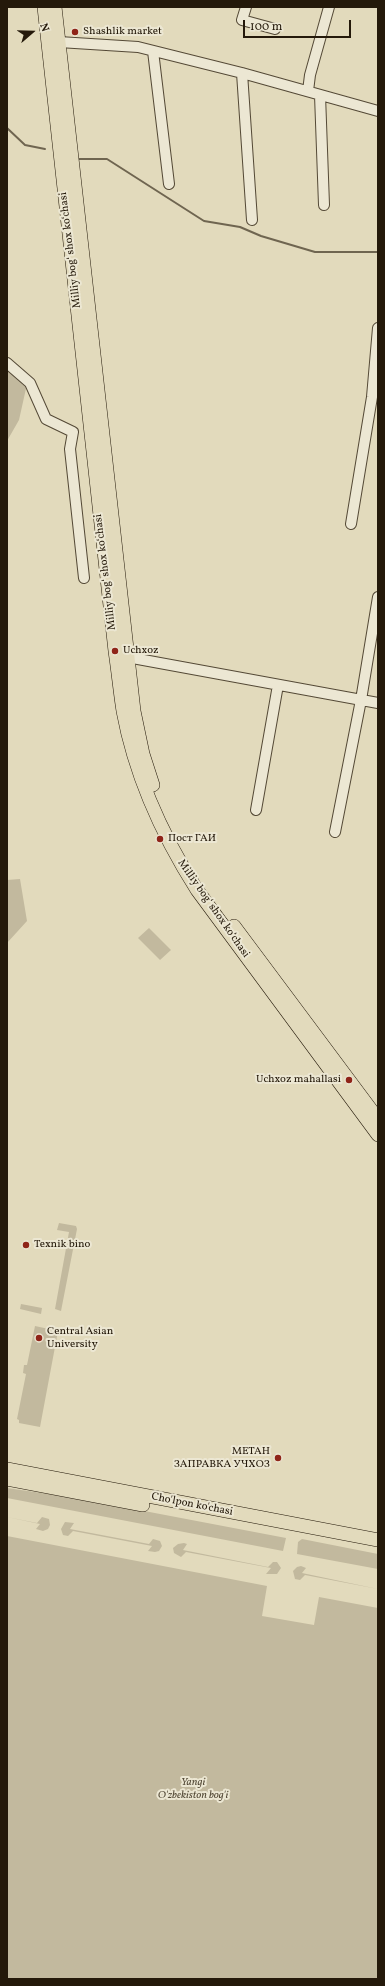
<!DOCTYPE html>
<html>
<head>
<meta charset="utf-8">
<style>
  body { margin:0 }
  #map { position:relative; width:385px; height:1986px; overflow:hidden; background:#e2dabc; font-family:Vollkorn,serif }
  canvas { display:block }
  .frame { position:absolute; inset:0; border:8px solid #24190a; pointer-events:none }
  .north { position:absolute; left:12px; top:12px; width:40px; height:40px; -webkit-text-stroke:3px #ece7d3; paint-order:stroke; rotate:70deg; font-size:11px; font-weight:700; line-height:16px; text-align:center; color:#24190a }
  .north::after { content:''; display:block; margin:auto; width:14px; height:18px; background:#24190a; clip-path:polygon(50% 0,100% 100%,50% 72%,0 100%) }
  .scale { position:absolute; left:243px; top:20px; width:108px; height:18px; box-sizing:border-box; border:2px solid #24190a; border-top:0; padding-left:5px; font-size:12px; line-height:14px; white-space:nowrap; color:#24190a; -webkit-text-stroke:3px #ece7d3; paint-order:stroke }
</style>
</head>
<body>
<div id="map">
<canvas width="385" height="1986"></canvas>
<div class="frame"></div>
<div class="north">N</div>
<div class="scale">100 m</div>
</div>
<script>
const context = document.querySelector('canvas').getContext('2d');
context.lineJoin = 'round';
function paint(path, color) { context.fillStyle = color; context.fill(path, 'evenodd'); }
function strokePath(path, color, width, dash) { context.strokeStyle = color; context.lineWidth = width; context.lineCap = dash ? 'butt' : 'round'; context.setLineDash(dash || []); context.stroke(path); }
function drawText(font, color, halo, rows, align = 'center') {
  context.font = font + ' Vollkorn,serif'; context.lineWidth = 4; context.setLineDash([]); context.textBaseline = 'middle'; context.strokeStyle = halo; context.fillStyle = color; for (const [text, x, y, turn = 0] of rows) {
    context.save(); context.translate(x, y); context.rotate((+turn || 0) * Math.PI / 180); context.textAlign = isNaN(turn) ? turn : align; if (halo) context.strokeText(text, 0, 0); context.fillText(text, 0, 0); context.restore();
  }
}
paint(new Path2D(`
  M7,368L27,384L19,420L7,441Z
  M20,879L27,921L7,943V880Z
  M149,928L171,950L160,960L138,938Z
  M59,1223L76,1226L77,1229L61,1311L55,1309L69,1232L57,1230Z
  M21,1304L42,1308L41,1314L20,1309Z
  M35,1326L58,1331L40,1427L19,1423V1420L17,1419L26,1374L23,1373L24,1365H27Z
  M7,1488L76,1498L286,1538L283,1551L7,1498Z
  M7,1517L37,1523L42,1517L49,1519L50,1525L48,1529L43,1531L36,1529L40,1524Z
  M65,1522L74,1523L70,1529L149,1544L153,1539L160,1541L162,1546L159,1551L155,1552L148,1551L152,1546L73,1531L68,1536L63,1535L61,1529Z
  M7,1536L267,1586L262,1616L314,1625L319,1597L378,1608V1979H7Z
  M302,1539L378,1554V1569L297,1554L298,1542Z
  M184,1543L187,1544L183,1550L268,1567L273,1562H277L281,1568L277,1574H266L271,1568L186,1552L181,1557L174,1553L173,1548L178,1544Z
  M301,1566L306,1568L302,1573L378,1589L305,1575L300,1580L295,1579L293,1571L297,1567Z`), '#c2b99e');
strokePath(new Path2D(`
  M7,128L25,145L45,149
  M79,159H107L204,221L240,227L261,236L315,252H378`), '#6f6550', 2);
const minor = new Path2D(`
  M246,7L242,20L275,29
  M59,42L138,47L242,73L378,111
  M153,51L169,184
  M242,73L252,220
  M308,91L310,75L329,7
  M320,95L324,205
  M7,363L30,383L46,419L73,432L70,449L84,578
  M351,524L372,397L378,328
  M127,657L378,703
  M256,810L278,685
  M335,832L361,700L378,597`);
const major = new Path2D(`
  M44,7L115,651C118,671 120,692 123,711C135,776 162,835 197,890L378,1135
  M55,7L134,711L143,754L153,785
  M234,926L378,1119
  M7,1469L378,1540
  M7,1479L143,1505`);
strokePath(minor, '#544936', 12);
strokePath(major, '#24190a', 14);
strokePath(minor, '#ece7d3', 10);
strokePath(major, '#e2dabc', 13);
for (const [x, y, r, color] of [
  [75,32,4,"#8f2418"],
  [115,651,4,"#8f2418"],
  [160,839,4,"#8f2418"],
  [349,1080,4,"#8f2418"],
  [26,1245,4,"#8f2418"],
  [39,1338,4,"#8f2418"],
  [278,1458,4,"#8f2418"]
]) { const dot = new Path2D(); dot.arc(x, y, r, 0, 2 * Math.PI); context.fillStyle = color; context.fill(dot); strokePath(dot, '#ece7d3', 1.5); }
drawText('11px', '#24190a', '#ece7d3', [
  ["Shashlik market",83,32],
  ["Uchxoz",123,651],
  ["Пост ГАИ",168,839],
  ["Uchxoz mahallasi",341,1080,"right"],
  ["Texnik bino",34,1245],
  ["Central Asian",47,1332],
  ["University",47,1345],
  ["МЕТАН",270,1452,"right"],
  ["ЗАПРАВКА УЧХОЗ",270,1465,"right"]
], 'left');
drawText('11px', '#24190a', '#ece7d3', [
  ["Milliy bog‘ shox ko‘chasi",71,250,-97],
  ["Milliy bog‘ shox ko‘chasi",106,572,-97],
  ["Milliy bog‘ shox ko‘chasi",213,909,55],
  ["Cho'lpon ko'chasi",192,1505,11]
]);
drawText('italic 11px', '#534936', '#ece7d3', [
  ["Yangi",193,1783],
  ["O'zbekiston bog'i",193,1796]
]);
</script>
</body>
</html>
